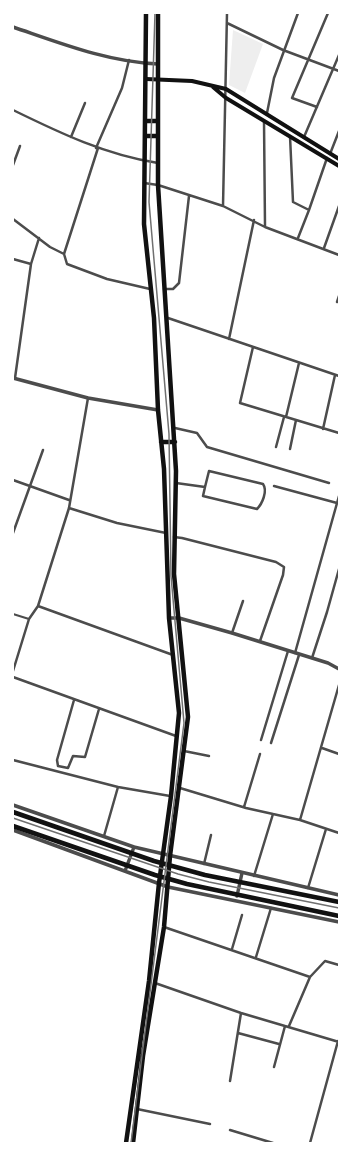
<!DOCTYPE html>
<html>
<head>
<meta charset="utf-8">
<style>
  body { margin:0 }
  #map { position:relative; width:352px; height:1156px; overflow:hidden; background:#fff; font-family:Literata,serif }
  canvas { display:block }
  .frame { position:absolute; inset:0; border:14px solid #fff; pointer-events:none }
</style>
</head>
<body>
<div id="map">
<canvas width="352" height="1156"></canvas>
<div class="frame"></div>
</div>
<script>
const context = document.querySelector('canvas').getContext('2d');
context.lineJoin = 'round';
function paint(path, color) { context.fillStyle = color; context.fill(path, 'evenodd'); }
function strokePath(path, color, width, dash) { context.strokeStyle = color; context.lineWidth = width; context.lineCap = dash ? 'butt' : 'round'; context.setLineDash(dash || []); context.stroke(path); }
paint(new Path2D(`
  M233,30L263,44L245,93L229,85Z`), '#eee');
strokePath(new Path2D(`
  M13,614L29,619`), '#4c4c4c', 2);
strokePath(new Path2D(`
  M227,23L283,50L339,71
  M317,107L292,98L328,13
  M13,110C60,133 106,155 158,163
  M267,113L274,78L298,13
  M264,121L265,226
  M290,136L293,202L309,210
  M71,137L85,103
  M304,137L339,55
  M96,148L122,88L129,60
  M98,148L64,254L67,264L107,279L150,289
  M330,154L339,131
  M13,165L20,146
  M144,183L158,185L223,206L265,227L339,255
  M223,206L227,13
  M13,219L50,247L64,254
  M298,238L309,210L327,158
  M324,248L339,206
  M13,259L31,264
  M164,289H173L179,283L189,196
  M337,302L339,296
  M168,318L339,376
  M229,339L254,220
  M253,347L240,403L339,433
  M15,378L31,264L39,238
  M286,417L299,363
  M175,428L197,433L207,447L329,483
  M323,429L335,375
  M276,447L284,417
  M290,449L296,420
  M13,480L69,500
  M176,483L205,487L203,496L257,509C262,504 268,491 263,484L209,471L205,487
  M274,486L337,503
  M69,508L117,523L166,533
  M13,533L43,450
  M174,537L182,538L276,562L284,567L283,575L260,641
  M38,606L173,655
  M232,633L243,601
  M295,653L339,496
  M312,658L327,612L339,569
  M13,671L29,619L38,606L69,508L88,398
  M13,677L176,736
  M74,700L57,760L58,766L68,768L73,756L85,757L99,709
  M261,740L288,651
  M271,743L299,655
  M322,748L339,754
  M184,751L209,756
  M13,760L118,787L170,796
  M180,788L246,808L300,820L339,833
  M244,807L260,754
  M300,820L339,685
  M104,836L118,787
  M204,864L211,835
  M254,876L273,814
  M308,888L326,829
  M164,927L310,977
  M232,949L242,915
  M256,957L271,908
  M155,983L241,1013L339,1042
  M289,1026L310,977L325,961L339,965
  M238,1033L279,1044
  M274,1067L285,1026
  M230,1081L241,1013
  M137,1109L210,1124
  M230,1130L273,1143
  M310,1143L338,1041`), '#4c4c4c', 2.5);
strokePath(new Path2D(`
  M13,27C60,43 108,62 158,64
  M13,378L88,398L158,410
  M169,618H179L232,633L328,663L339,669
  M13,805L134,847L339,895
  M13,830L168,887L339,922
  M125,871L134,847
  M237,896L242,873`), '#4c4c4c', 3.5);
strokePath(new Path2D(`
  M146,79L192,81L226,89L339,159
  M213,87L226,98L339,166`), '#111', 4);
strokePath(new Path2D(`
  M145,121H158
  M145,136H158
  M161,442H175
  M13,812L154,861L205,875L339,902
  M13,826L155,875L187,884L339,916
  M126,1143L149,981L159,883L171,796L179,713L169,618L164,469L158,410L154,318L144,224L146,13
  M133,1143L143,1056L164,927L170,856L188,717L174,574L176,471L158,185V13`), '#111', 4.5);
strokePath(new Path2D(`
  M13,818L178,874L209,882L339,908
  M131,1143L184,723L171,576L169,434L149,202L155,13`), '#707070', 1.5);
</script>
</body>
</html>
